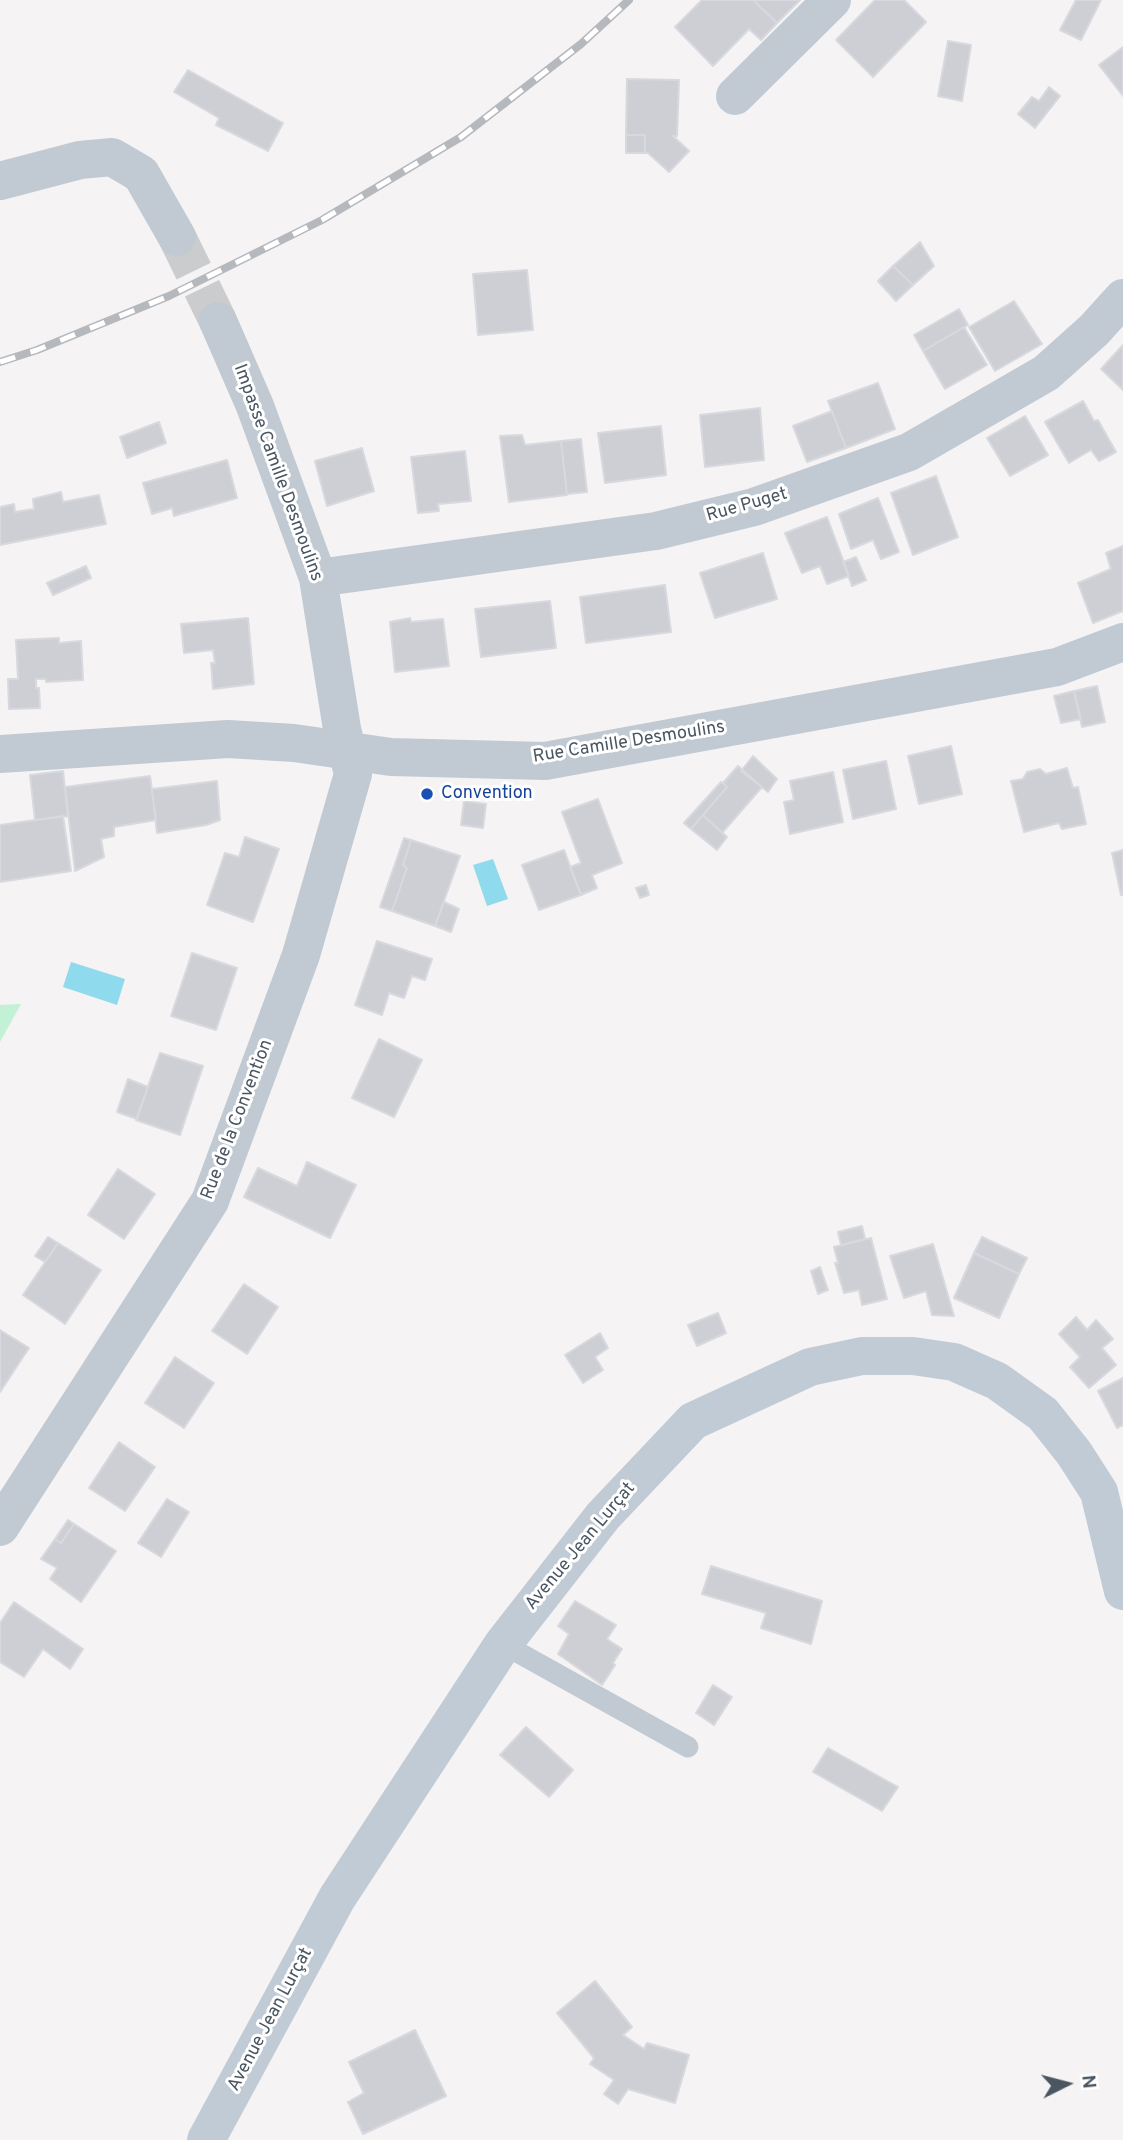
<!DOCTYPE html>
<html>
<head>
<meta charset="utf-8">
<style>
  body { margin:0 }
  #map { position:relative; width:1123px; height:2140px; overflow:hidden; background:#f5f3f3; font-family:Overpass,sans-serif }
  canvas { display:block }
  .north { position:absolute; left:1032px; top:2049px; width:70px; height:70px; -webkit-text-stroke:5px #fff; paint-order:stroke; rotate:84deg; font-size:19px; font-weight:700; line-height:28px; text-align:center; color:#4a5661 }
  .north::after { content:''; display:block; margin:auto; width:24px; height:32px; background:#4a5661; clip-path:polygon(50% 0,100% 100%,50% 72%,0 100%) }
</style>
</head>
<body>
<div id="map">
<canvas width="1123" height="2140"></canvas>
<div class="north">N</div>
</div>
<script>
const context = document.querySelector('canvas').getContext('2d');
context.lineJoin = 'round';
function paint(path, color) { context.fillStyle = color; context.fill(path, 'evenodd'); }
function strokePath(path, color, width, dash) { context.strokeStyle = color; context.lineWidth = width; context.lineCap = dash ? 'butt' : 'round'; context.setLineDash(dash || []); context.stroke(path); }
function drawText(font, color, halo, rows, align = 'center') {
  context.font = font + ' Overpass,sans-serif'; context.lineWidth = 6; context.setLineDash([]); context.textBaseline = 'middle'; context.strokeStyle = halo; context.fillStyle = color; for (const [text, x, y, turn = 0] of rows) {
    context.save(); context.translate(x, y); context.rotate((+turn || 0) * Math.PI / 180); context.textAlign = isNaN(turn) ? turn : align; if (halo) context.strokeText(text, 0, 0); context.fillText(text, 0, 0); context.restore();
  }
}
paint(new Path2D(`
  M21,1004L0,1042V1005Z`), '#c3f1d5');
paint(new Path2D(`
  M493,859L508,899L487,906L473,865Z
  M71,962L125,979L117,1005L63,987Z`), '#90daee');
const building = new Path2D(`
  M702,0H753L777,23L761,40L749,29L713,66L675,27Z
  M753,0H800L777,23Z
  M875,0H904L926,22L873,77L836,40Z
  M1076,0H1101L1081,40L1060,30Z
  M948,41L971,45L962,101L938,96Z
  M1123,47V96L1099,65Z
  M188,70L283,123L268,151L216,125L219,118L174,92Z
  M627,79L679,80L677,136H673L689,151L669,172L648,153H645V135H626Z
  M1049,87L1060,96L1035,128L1018,114L1032,97L1039,101Z
  M626,135H645V153H626Z
  M920,242L934,266L913,285L893,266Z
  M893,266L913,285L896,301L878,281Z
  M527,270L533,330L478,335L473,274Z
  M1014,301L1042,344L995,371L969,327Z
  M959,309L968,325L923,351L914,335Z
  M964,327L987,365L945,389L923,351Z
  M1123,345V390L1101,369Z
  M878,383L895,429L846,448L828,401Z
  M1083,401L1094,421L1098,420L1116,452L1099,461L1091,450L1069,463L1045,422Z
  M760,408L764,460L705,467L700,415Z
  M832,411L846,448L807,462L793,426Z
  M1025,416L1048,455L1010,476L987,438Z
  M159,422L166,443L127,458L120,437Z
  M661,426L666,475L605,483L598,433Z
  M522,435L525,445L561,441L567,495L509,502L500,436Z
  M581,439L587,492L567,494L561,441Z
  M362,448L374,491L327,506L315,461Z
  M465,451L471,501L438,504L439,511L418,513L411,457Z
  M227,460L237,498L174,516L172,508L152,514L143,483Z
  M936,476L958,537L913,555L891,493Z
  M61,492L63,502L99,495L106,524L0,545V507L14,504L15,512L34,509L33,499Z
  M878,498L899,552L881,559L873,540L851,549L839,514Z
  M827,517L849,576L827,584L820,566L802,573L785,533Z
  M1123,546V611L1093,623L1078,583L1111,569L1106,553Z
  M763,553L777,599L715,618L700,573Z
  M856,557L866,580L852,586L843,562Z
  M86,566L91,578L53,595L47,583Z
  M665,585L671,632L586,643L580,597Z
  M550,601L556,648L481,657L475,609Z
  M248,618L254,684L213,689L211,663H215L213,650L184,653L181,624Z
  M410,618L411,622L443,619L449,666L395,672L390,622Z
  M59,638V643L81,641L83,680L46,682V679H36V688H39L40,708L9,709L8,679H18L16,640Z
  M1097,686L1105,722L1082,727L1074,691Z
  M1074,691L1081,719L1061,723L1054,696Z
  M951,746L962,794L919,804L908,756Z
  M753,756L777,779L768,792L741,771Z
  M886,761L896,809L853,819L843,770Z
  M738,766L762,787L722,833L703,815L727,787L723,783Z
  M1067,768L1073,788L1078,787L1086,824L1062,829L1059,823L1024,832L1011,781L1023,779L1027,772L1040,769L1046,774Z
  M63,771L68,816L35,820L30,775Z
  M833,772L843,822L790,834L784,802L794,800L790,781Z
  M150,776L156,820L114,827V836L101,839L104,857L75,871L65,787Z
  M217,781L220,820L206,825L157,833L152,789Z
  M721,782L727,787L691,829L684,823Z
  M598,799L622,863L592,875L597,888L581,895L570,867L581,863L562,812Z
  M464,801L486,804L483,828L461,825Z
  M703,815L727,837L717,850L691,829Z
  M63,816L71,871L0,882V825Z
  M245,837L279,849L253,922L207,905L225,853L239,857Z
  M404,838L411,840L403,865L407,868L392,911L380,907Z
  M411,840L460,856L435,926L392,911L407,868L403,865Z
  M564,850L581,895L539,910L522,865Z
  M1123,850V895H1121L1112,853Z
  M646,885L649,895L640,898L636,888Z
  M444,902L459,909L451,932L435,926Z
  M377,941L432,959L425,980L412,976L404,998L389,993L382,1015L355,1005Z
  M192,953L237,968L216,1030L171,1016Z
  M379,1039L422,1060L394,1117L352,1098Z
  M160,1053L203,1066L180,1135L136,1120Z
  M128,1079L148,1087L137,1119L117,1112Z
  M307,1162L356,1185L330,1238L244,1197L258,1168L297,1186Z
  M118,1169L155,1194L124,1239L88,1215Z
  M862,1226L865,1239L841,1245L838,1232Z
  M48,1237L58,1243L45,1262L35,1256Z
  M982,1237L1027,1258L1019,1274L974,1253Z
  M871,1238L887,1299L862,1305L859,1290L844,1293L835,1263H838L834,1247Z
  M58,1243L101,1270L65,1324L23,1295Z
  M933,1244L954,1316L932,1315L926,1291L904,1298L890,1256Z
  M974,1253L1019,1274L999,1318L954,1298Z
  M820,1267L828,1290L818,1294L811,1271Z
  M244,1284L278,1307L247,1354L212,1331Z
  M718,1313L726,1333L697,1346L688,1325Z
  M1076,1317L1087,1330L1096,1320L1113,1339L1102,1348L1116,1365L1089,1388L1070,1367L1080,1357L1059,1334Z
  M0,1330L29,1348L0,1392Z
  M600,1333L608,1348L595,1357L603,1370L583,1383L565,1355Z
  M175,1357L214,1383L184,1428L145,1403Z
  M1123,1378V1425L1117,1428L1098,1391Z
  M119,1442L155,1467L125,1511L89,1488Z
  M167,1499L189,1512L161,1557L138,1543Z
  M68,1520L74,1524L61,1543L55,1539Z
  M74,1524L116,1551L81,1602L50,1579L57,1568L41,1559L55,1539L61,1543Z
  M711,1566L822,1601L811,1644L761,1628L766,1613L702,1594Z
  M575,1601L616,1625L607,1639L622,1649L613,1663L615,1665L602,1685L558,1654L569,1634L558,1626Z
  M14,1602L83,1649L70,1669L43,1649L24,1677L0,1662V1623Z
  M713,1685L732,1697L714,1725L696,1713Z
  M526,1727L573,1770L549,1797L500,1755Z
  M828,1748L898,1787L882,1811L813,1772Z
  M595,1981L632,2027L623,2035L644,2049L647,2043L689,2055L675,2103L628,2089L618,2104L604,2094L614,2080L590,2064L594,2058L557,2013Z
  M415,2030L446,2096L363,2134L348,2102L364,2093L349,2062Z`);
paint(building, '#cdcfd5');
strokePath(building, '#d7d9de', 2);
strokePath(new Path2D(`
  M177,237L218,321`), '#caccce', 38, [38, 19]);
strokePath(new Path2D(`
  M503,1644L688,1747`), '#c1cad2', 21);
strokePath(new Path2D(`
  M735,96L832,0
  M0,181L80,160L112,157L141,174L177,237
  M318,578L656,531L754,507L909,452L1046,373L1094,330L1123,298
  M0,754L228,739L294,743L391,757L545,761L1057,667L1123,642
  M0,1527L210,1201L301,955L353,774L342,729L318,578L255,406L218,321`), '#c1cad2', 38);
strokePath(new Path2D(`
  M206,2140L337,1898L503,1644L603,1516L693,1421L810,1367L862,1356H913L954,1362L997,1381L1043,1414L1074,1453L1099,1492L1123,1591`), '#c1cbd6', 38);
const rail = new Path2D(`
  M0,362L37,350L169,296L322,220L461,137L581,44L629,0`);
strokePath(rail, '#b5b8bd', 8);
strokePath(rail, '#fff', 5, [16]);
for (const [x, y, r, color] of [
  [427,794,7,"#1a4fb4"]
]) { const dot = new Path2D(); dot.arc(x, y, r, 0, 2 * Math.PI); context.fillStyle = color; context.fill(dot); strokePath(dot, '#fff', 2.5); }
drawText('18px', '#4a5661', '#fff', [
  ["Impasse Camille Desmoulins",277,473,70],
  ["Rue Puget",747,506,-16],
  ["Rue Camille Desmoulins",629,743,-9],
  ["Rue de la Convention",238,1120,-69],
  ["Avenue Jean Lurçat",581,1547,-50],
  ["Avenue Jean Lurçat",271,2020,-62]
]);
drawText('18px', '#164399', '#fff', [
  ["Convention",441,794]
], 'left');
</script>
</body>
</html>
